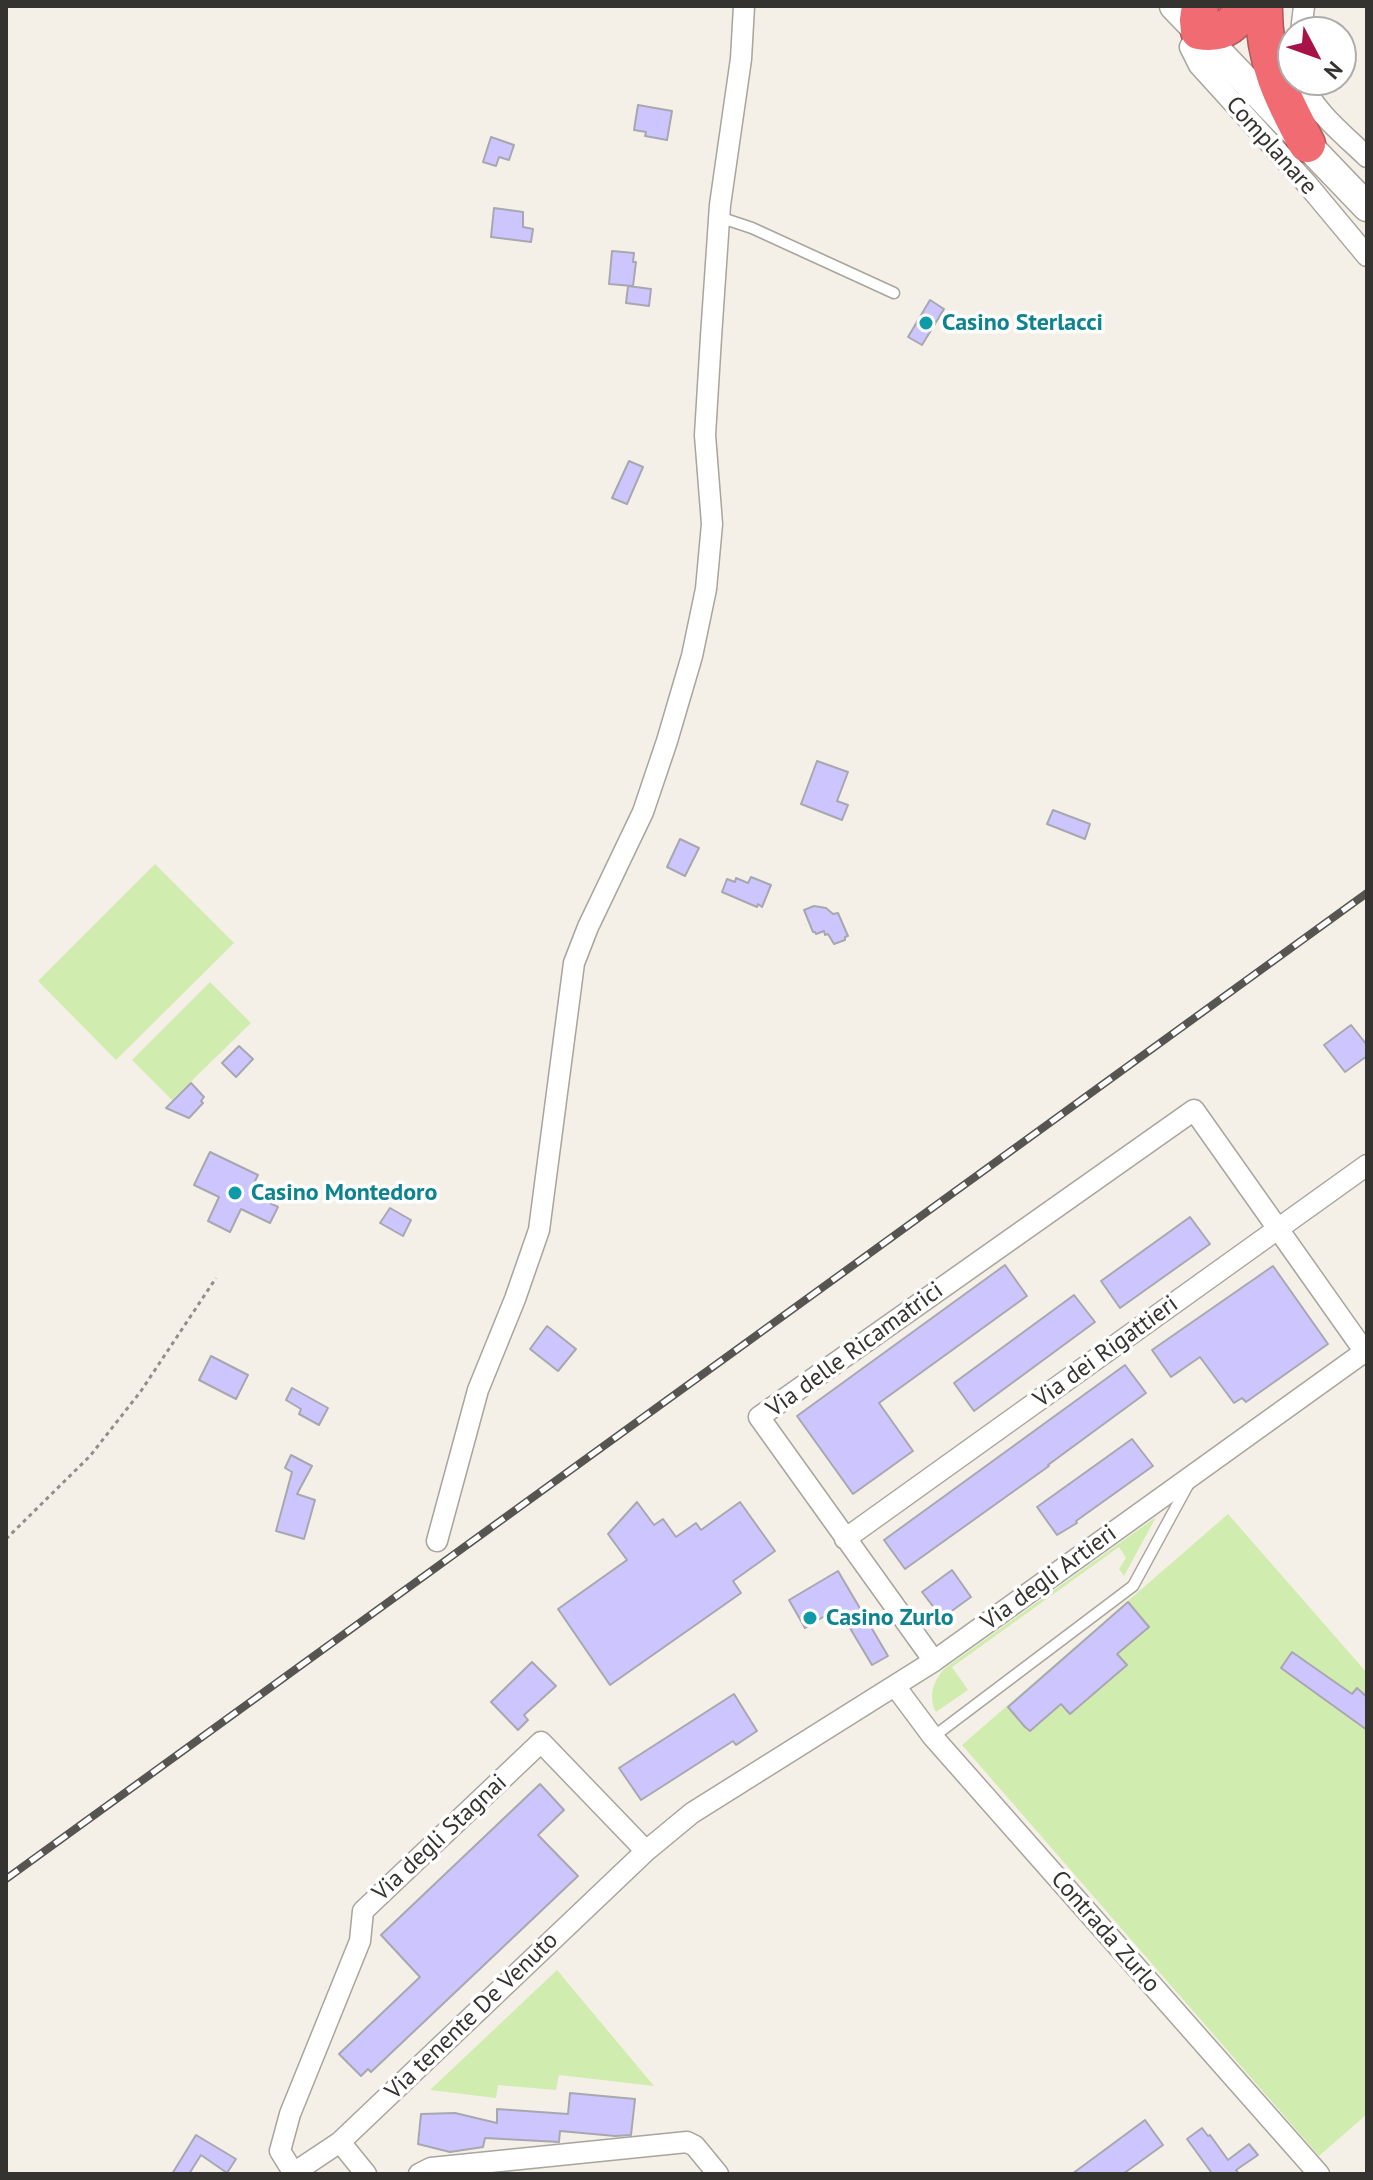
<!DOCTYPE html>
<html>
<head>
<meta charset="utf-8">
<style>
  body { margin:0 }
  #map { position:relative; width:1373px; height:2180px; overflow:hidden; background:#f5f0e7; font-family:"PT Sans",sans-serif }
  canvas { display:block }
  .frame { position:absolute; inset:0; border:8px solid #353330; pointer-events:none }
  .north { position:absolute; left:1277px; top:16px; width:80px; height:80px; box-sizing:border-box; background:#fff; border:2px solid #aeadac; border-radius:50%; rotate:131deg; font-size:22px; font-weight:700; line-height:32px; text-align:center; color:#353330 }
  .north::after { content:''; display:block; margin:auto; width:28px; height:36px; background:#a71249; clip-path:polygon(50% 0,100% 100%,50% 72%,0 100%) }
</style>
</head>
<body>
<div id="map">
<canvas width="1373" height="2180"></canvas>
<div class="frame"></div>
<div class="north">N</div>
</div>
<script>
const context = document.querySelector('canvas').getContext('2d');
context.lineJoin = 'round';
function paint(path, color) { context.fillStyle = color; context.fill(path, 'evenodd'); }
function strokePath(path, color, width, dash) { context.strokeStyle = color; context.lineWidth = width; context.lineCap = dash ? 'butt' : 'round'; context.setLineDash(dash || []); context.stroke(path); }
function drawText(font, color, halo, rows, align = 'center') {
  context.font = font + ' "PT Sans",sans-serif'; context.lineWidth = 7; context.setLineDash([]); context.textBaseline = 'middle'; context.strokeStyle = halo; context.fillStyle = color; for (const [text, x, y, turn = 0] of rows) {
    context.save(); context.translate(x, y); context.rotate((+turn || 0) * Math.PI / 180); context.textAlign = isNaN(turn) ? turn : align; if (halo) context.strokeText(text, 0, 0); context.fillText(text, 0, 0); context.restore();
  }
}
paint(new Path2D(`
  M155,864L234,943L116,1060L38,981Z
  M210,982L251,1023L172,1100L132,1060Z
  M1228,1514L1367,1673V2114L1319,2156L962,1745Z
  M1156,1517L1124,1576L1119,1569L1126,1558L1119,1547L952,1667L968,1690L936,1712C928,1697 933,1682 944,1669Z
  M557,1970L654,2086L559,2075L556,2090L498,2085L496,2098L430,2090Z`), '#d0ecaf');
const building = new Path2D(`
  M638,105L672,111L667,140L645,136L646,132L634,130Z
  M491,137L514,145L509,160L499,157L496,166L483,162Z
  M494,208L523,212V227L533,229L531,242L491,237Z
  M612,251L634,253L633,262H636L633,286L609,284Z
  M628,286L651,289L649,306L626,303Z
  M930,300L944,309L922,345L908,337Z
  M629,461L643,467L627,504L612,498Z
  M817,761L848,772L837,801L848,805L842,820L801,804Z
  M1053,810L1090,824L1085,839L1047,824Z
  M680,839L699,848L685,876L667,867Z
  M751,877L771,885L762,907L758,904L757,907L722,892L727,879L735,882L736,878L748,883Z
  M814,906L826,908L833,914L838,913L848,936L845,937V940L834,944L828,934L825,935L824,931L816,934L815,932H813L804,910Z
  M1351,1025L1367,1045V1056L1345,1072L1324,1045Z
  M239,1046L253,1059L236,1077L222,1063Z
  M191,1083L204,1097L201,1101L203,1103L189,1118L166,1108Z
  M210,1152L258,1175L249,1193L278,1207L270,1223L241,1209L230,1232L208,1221L219,1197L194,1185Z
  M390,1208L411,1220L403,1236L380,1223Z
  M1190,1217L1210,1244L1120,1308L1101,1281Z
  M1005,1265L1027,1296L879,1403L913,1451L853,1494L797,1416Z
  M1273,1266L1328,1344L1246,1402L1242,1398L1234,1403L1200,1357L1171,1377L1152,1350Z
  M1074,1295L1095,1322L974,1411L954,1383Z
  M547,1326L576,1349L558,1371L530,1349Z
  M211,1356L248,1375L236,1399L199,1380Z
  M1125,1365L1146,1393L1048,1465L1049,1466L905,1569L884,1540Z
  M292,1388L328,1408L319,1425L299,1414L301,1409L286,1400Z
  M1132,1439L1153,1466L1076,1521L1077,1523L1057,1535L1037,1507Z
  M291,1455L312,1466L297,1494L315,1500L304,1539L276,1531L292,1472L285,1468Z
  M637,1502L654,1525L663,1519L676,1537L696,1523L701,1530L740,1502L775,1551L733,1581L741,1593L610,1685L558,1609L627,1560L608,1534Z
  M952,1570L971,1597L942,1618L922,1592Z
  M838,1571L888,1656L872,1665L838,1608L805,1628L789,1600Z
  M1128,1602L1149,1627L1117,1654L1127,1665L1070,1714L1061,1704L1030,1731L1025,1727L1008,1707Z
  M1292,1652L1352,1694L1357,1688L1367,1697V1730L1281,1668Z
  M532,1662L556,1686L524,1715L528,1720L518,1730L491,1702Z
  M734,1694L757,1731L736,1745L733,1741L641,1800L619,1768Z
  M540,1784L564,1810L538,1835L578,1876L371,2072L368,2069L361,2076L339,2054L420,1977L381,1935Z
  M570,2093L635,2099L631,2135L615,2136L560,2131L559,2142L485,2138L483,2147L450,2152L418,2144L421,2114L455,2113L497,2123V2109L568,2114Z
  M1145,2120L1163,2145L1123,2174H1072Z
  M1202,2128L1208,2136L1210,2135L1228,2160L1249,2144L1258,2155L1236,2170L1239,2174H1208L1211,2172L1187,2139Z
  M196,2135L236,2159L227,2173L201,2155L189,2174H172Z`);
paint(building, '#cdc6fe');
strokePath(building, '#a8a7b0', 2);
const lane = new Path2D(`
  M719,217L752,228L894,293
  M933,1737L1133,1586L1188,1485`);
const street = new Path2D(`
  M1199,31L1190,47L1199,65L1307,184L1367,256
  M1301,32L1304,6
  M1300,80C1315,112 1342,133 1367,157
  M845,1539L1367,1165
  M437,1541L478,1390L515,1299L539,1230L574,963L588,927L643,812L667,741L692,656L706,589L712,524L705,435L711,337L720,205L741,59L744,6
  M934,1661L759,1417L1194,1110L1365,1352
  M895,1686L933,1737L1319,2174
  M340,2142L366,2174
  M293,2172L280,2151L290,2114L360,1941L363,1911L541,1742L646,1851
  M292,2174L340,2142L646,1851L692,1813L934,1661L1367,1350
  M419,2174L431,2168L687,2142L695,2146L718,2174`);
const secondary = new Path2D(`
  M1174,6L1367,207`);
const highway = new Path2D(`
  M1200,6L1198,20L1199,31C1221,35 1235,26 1245,6
  M1264,6C1263,60 1282,98 1307,144`);
strokePath(lane, '#a9a49c', 13);
strokePath(street, '#a9a49c', 23);
strokePath(secondary, '#a9a49c', 31);
strokePath(highway, '#af585b', 39);
strokePath(new Path2D(`
  M6,1539L90,1456L141,1391L216,1278`), '#918d88', 3, [4, 4]);
strokePath(lane, '#fff', 10);
strokePath(street, '#fff', 20);
strokePath(secondary, '#fff', 28);
strokePath(highway, '#f06c72', 36);
const rail = new Path2D(`
  M6,1879L1367,893`);
strokePath(rail, '#575551', 8);
strokePath(rail, '#fff', 5, [15]);
for (const [x, y, r, color] of [
  [926,323,8,"#0f9aa8"],
  [235,1193,8,"#0f9aa8"],
  [810,1618,8,"#0f9aa8"]
]) { const dot = new Path2D(); dot.arc(x, y, r, 0, 2 * Math.PI); context.fillStyle = color; context.fill(dot); strokePath(dot, '#fff', 3); }
drawText('24px', '#353330', '#fff', [
  ["Complanare",1271,146,48],
  ["Via delle Ricamatrici",855,1350,-36],
  ["Via dei Rigattieri",1106,1352,-36],
  ["Via degli Artieri",1049,1578,-36],
  ["Via degli Stagnai",440,1838,-43],
  ["Contrada Zurlo",1105,1932,49],
  ["Via tenente De Venuto",472,2016,-44]
]);
drawText('bold 24px', '#0d838f', '#fff', [
  ["Casino Sterlacci",942,323],
  ["Casino Montedoro",251,1193],
  ["Casino Zurlo",826,1618]
], 'left');
</script>
</body>
</html>
